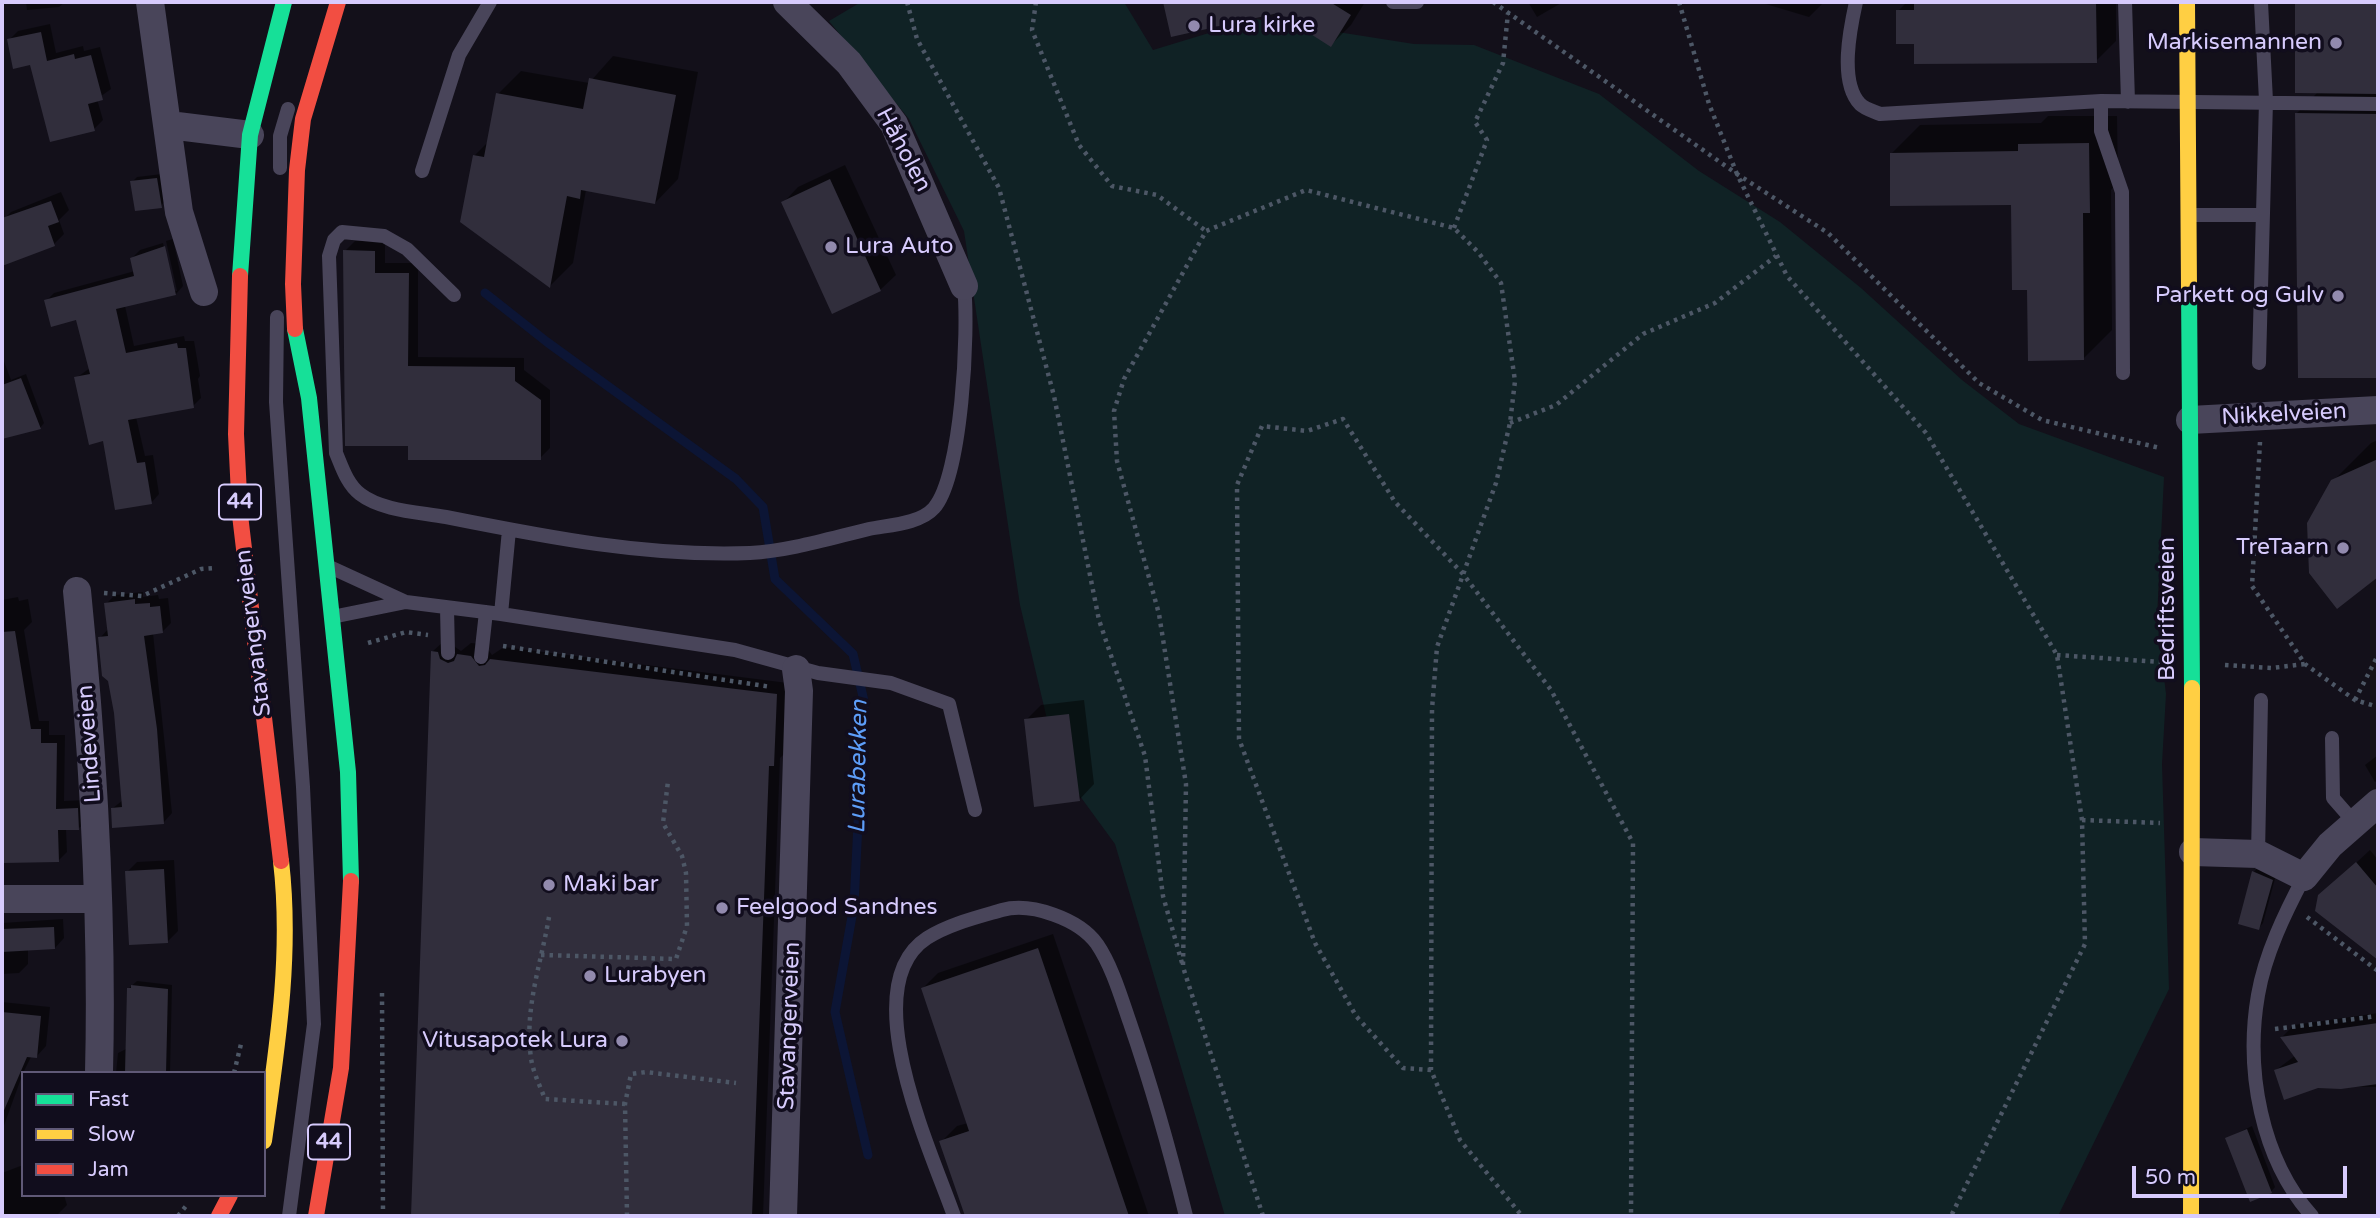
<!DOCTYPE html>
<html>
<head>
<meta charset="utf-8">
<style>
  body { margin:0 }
  #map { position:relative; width:2380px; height:1218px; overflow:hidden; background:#13101a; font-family:"Varela Round",sans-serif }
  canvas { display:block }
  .frame { position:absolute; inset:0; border:4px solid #d7cbfd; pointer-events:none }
  .legend { position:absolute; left:21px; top:1071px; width:245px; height:126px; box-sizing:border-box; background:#110d1d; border:2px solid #605977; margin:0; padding:9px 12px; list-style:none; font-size:21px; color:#d7cbfd }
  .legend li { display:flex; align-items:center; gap:14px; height:35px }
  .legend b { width:35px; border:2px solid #605977 }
  .scale { position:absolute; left:2132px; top:1166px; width:215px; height:32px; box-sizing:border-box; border:4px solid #d7cbfd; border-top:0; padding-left:9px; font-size:21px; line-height:24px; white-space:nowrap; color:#d7cbfd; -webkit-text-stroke:5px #110d1d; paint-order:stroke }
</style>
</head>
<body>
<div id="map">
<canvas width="2380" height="1218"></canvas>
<div class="frame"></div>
<ul class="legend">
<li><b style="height:9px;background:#16e098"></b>Fast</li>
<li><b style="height:9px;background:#ffcf43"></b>Slow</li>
<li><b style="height:9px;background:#f24e42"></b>Jam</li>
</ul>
<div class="scale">50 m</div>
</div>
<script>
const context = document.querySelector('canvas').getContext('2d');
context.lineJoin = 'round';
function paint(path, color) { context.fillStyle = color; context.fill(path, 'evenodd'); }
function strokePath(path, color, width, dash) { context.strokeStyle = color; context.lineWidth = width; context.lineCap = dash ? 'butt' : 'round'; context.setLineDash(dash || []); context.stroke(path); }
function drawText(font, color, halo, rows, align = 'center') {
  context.font = font + ' "Varela Round",sans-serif'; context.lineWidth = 7; context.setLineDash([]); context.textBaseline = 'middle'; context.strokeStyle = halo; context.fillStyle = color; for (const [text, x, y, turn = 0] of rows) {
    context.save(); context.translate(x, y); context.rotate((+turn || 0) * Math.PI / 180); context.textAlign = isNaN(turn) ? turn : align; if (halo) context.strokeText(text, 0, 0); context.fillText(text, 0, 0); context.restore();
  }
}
paint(new Path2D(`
  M861,2H1124L1153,50L1255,19L1414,44L1474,45L1599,94L1699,171L1780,222L1861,288L1962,380L2019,424L2164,477L2157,618L2166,694L2162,764L2169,989L2058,1216H1225L1115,844L1058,766L1020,605L964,231L909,119L829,21Z`), '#102225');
paint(new Path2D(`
  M26,2H65L59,7L27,10Z
  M1164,2H1365L1351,25L1331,45L1278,11L1172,35Z
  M1528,2H1563L1537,17Z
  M1759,2H1824L1809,17Z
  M1907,2H2116V41L2096,61L1916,42L1898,11Z
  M2297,2H2378V376L2299,377L2297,113L2318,92H2297Z
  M50,24L56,53L83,46L84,51L100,47L111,89L97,99L103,120L94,129L9,40L18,31Z
  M613,56L698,72L678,179L655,203L586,190L573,263L550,286L474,156L489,141L498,94L521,71L589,83Z
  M2048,116H2117L2118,182L2111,190L2112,330L2083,359L2029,289L2012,203L1892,153L1920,125L2041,123Z
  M845,165L896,275L880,290L783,203L798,187Z
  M162,174L165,201L161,206L132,182L137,177Z
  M61,192L69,210L59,220L64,234L54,244L8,262L2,244V221L11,212Z
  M173,239L183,286L176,294L125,306L134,346L184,336L185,341H194L200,376L198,379L201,398L193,406L136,417L145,456L153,455L159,494L152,502L105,439L76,378L90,368L77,318L46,301L54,293L135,271L132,258L140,250L163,243L174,291H177L166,241Z
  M355,241H385V263H418V357L524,358V370L550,390V448L540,458L410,444L345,251Z
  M2,356L11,380L26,374L44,423L40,428L2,437Z
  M2378,440V574L2337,607L2333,481L2371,443Z
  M143,592V597L158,595L159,599L168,598L171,623L162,632L153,633L172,813L164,822L113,808L123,800L116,713L100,638L109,628L106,604L115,595Z
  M18,597L19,601L28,599L32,622L24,630L39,721H49V735H65L64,801L86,800L87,820L78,829H66L67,852L59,860L2,861V600Z
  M445,640L461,651L471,643L484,644L492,655L504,647L788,683L786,752L780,758L763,1216H412L432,652Z
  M1084,700L1094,784L1079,800L1026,720L1041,705Z
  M2378,755V780L2375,782L2365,765Z
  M2370,850L2378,860V958L2317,910L2330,887Z
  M174,860L178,931L168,941L127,872L137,862Z
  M2258,867L2276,875L2263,923L2259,928L2254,872Z
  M63,919L64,938L55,948L28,949V964L19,973L2,974V923Z
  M1053,934L1149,1216H967L941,1142L957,1126L968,1123L923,988L938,973Z
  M137,981L172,985L170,1073H116L118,1053L128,1048V989Z
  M2,1002L50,1007L46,1046L37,1056L32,1055L23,1073L2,1131Z
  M2378,1013V1087L2317,1086L2276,1070L2296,1055L2282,1037L2294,1025Z
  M2252,1126L2275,1187L2271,1192L2227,1138Z
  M23,1165V1195H64L67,1205L57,1215L2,1216V1173Z`), '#0007');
strokePath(new Path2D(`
  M485,293L547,342L736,479L763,507L775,579L853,654L864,701L854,905L835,1012L868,1155`), '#0c1535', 9);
paint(new Path2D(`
  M1163,2H1330L1351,15L1331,47L1278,13L1171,37Z
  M1914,2H2096L2097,63L1914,64V44H1896V10H1914Z
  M2295,2H2378V94L2295,93Z
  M41,32L47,61L74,54L75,59L91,55L103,100L88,104L95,131L50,142L30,65L13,69L7,39Z
  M589,78L676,95L655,204L581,190L580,199L567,196L550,288L460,222L473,155L484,157L496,93L583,109Z
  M2295,113L2378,114V378H2298Z
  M2089,143L2090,213H2083L2084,360L2028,361L2027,290H2012L2011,205L1890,206V153L2018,151V144Z
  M157,178L162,208L135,211L130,181Z
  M830,179L881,291L832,314L781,202Z
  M51,201L59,222L48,226L55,246L2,266V218Z
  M165,246L176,295L116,309L126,353L177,343L178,348H186L194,408L128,420L137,463L145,462L152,504L115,510L103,441L89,445L74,377L90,374L76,320L51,327L44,300L134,276L130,258Z
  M343,250L375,251V273H409L408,366L515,367V381L541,400V460H408V446H345Z
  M21,378L41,429L2,439V385Z
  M2378,459V577L2337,609L2309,573L2307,523L2331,480Z
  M135,599V604L150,603V607L160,606L163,633L144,636L157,729L164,824L112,828L111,808L122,807L114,713L108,681L102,676L98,637L108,636L104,603Z
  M15,631L31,729H41V743H57L56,809L78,808L79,830H58L59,862L2,863V632Z
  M431,651L438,652L440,659L448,663L454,661L457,654L471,656L479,666L485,665L490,659L777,694L774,766H769L752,1216H411Z
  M1069,714L1080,801L1034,807L1024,719Z
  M2356,862L2378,888V960L2315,911L2318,895Z
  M164,869L168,943L129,945L125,871Z
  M2252,871L2273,880L2259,930L2238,924Z
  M54,927L55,949L2,952V929Z
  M1038,948L1129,1216H965L939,1141L969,1131L921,988Z
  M131,985L168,989L166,1073H125L127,988H131Z
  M2,1012L41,1016L37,1058L27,1057L2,1115Z
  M2378,1023V1084L2341,1089L2318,1088L2284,1100L2274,1070L2298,1062L2280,1037Z
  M2247,1129L2272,1193L2250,1202L2225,1138Z`), '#312e3c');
strokePath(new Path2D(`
  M907,2L917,39L999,188L1054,396L1099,620L1145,756L1163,896L1182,963
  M1036,2L1032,30L1079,145L1112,186L1157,195L1206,231
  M1493,2L1737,174L1828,233L1979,383L2042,420L2160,448
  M1679,2L1709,104L1737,174L1787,276L1926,433L2057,655L2082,820L2085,944L1951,1216
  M1454,228L1487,140L1475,122L1503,63L1508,13
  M1510,423L1556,405L1643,334L1715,303L1776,256
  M2260,442L2252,586L2305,664L2355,700L2378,707
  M104,593L142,596L201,569L215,568
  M368,643L406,632L428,635
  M503,646L771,687
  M2057,655L2160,662
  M2225,665L2272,668L2305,664
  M2355,700L2378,655
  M2082,820L2160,823
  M549,917C541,964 524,1009 531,1058C533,1072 540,1086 545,1099L625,1104
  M2307,917L2378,971
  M541,955L676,959L687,926L686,873L682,856L663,823L668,781
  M382,993L383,1216
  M2275,1029L2378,1016
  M1431,1070L1403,1068L1356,1016L1315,943L1239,739L1237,485L1262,426L1307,431L1343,419L1395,502L1463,574L1551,690L1633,843L1631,1216
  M234,1073L241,1044
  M178,1216L186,1206
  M627,1216L625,1104L631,1074L646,1072L736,1083
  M1263,1216L1183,967L1186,784L1159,614L1117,461L1114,411L1124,379L1206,231L1306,190L1454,228L1478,252L1501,283L1515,381L1510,423L1496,483L1437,647L1432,709L1431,1070L1460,1140L1522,1216`), '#4d5766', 4.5, [3.5, 5]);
strokePath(new Path2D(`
  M1393,2H1417
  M1856,2C1850,29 1839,82 1860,104C1865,109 1873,111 1880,114L2101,101L2378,104
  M2125,2L2128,102
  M2101,101V131L2122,192L2123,373
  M280,168V136L288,109
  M422,171L459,55L490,2
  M2189,215H2261
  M454,295L407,249L384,236L342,232L334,240L329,256L336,453C342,467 347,484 360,494C382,511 419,512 446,517C546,537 648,557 750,553C789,551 831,538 869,529C888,525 920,524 934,508C962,476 969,330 964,286
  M277,317L276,402L303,787L314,1024L289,1216
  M2259,363L2266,101L2261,2
  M332,568L406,602L501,614L735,650L818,673L891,683L949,704L975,810
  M447,608L448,653
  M501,614L509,530
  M332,617L406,602
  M481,657L486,612
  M2332,738L2333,798L2354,822
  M2258,854L2261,700
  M2304,877C2285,913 2265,954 2258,995C2245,1070 2261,1159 2312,1216
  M954,1216C932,1153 853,986 927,938C949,924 978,917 1002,910C1031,902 1079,919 1097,944C1112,966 1121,997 1130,1023C1152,1087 1170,1151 1186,1216`), '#49455a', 14);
strokePath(new Path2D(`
  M150,2L179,212L204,292
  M787,2L849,63L894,124L964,286
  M169,125L250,135
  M2190,420L2378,410
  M77,591C93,751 103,912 99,1073
  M2193,852L2258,854L2304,877L2330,845L2378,803
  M2,899H96
  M783,1216L799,691L796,669`), '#49455a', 28);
strokePath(new Path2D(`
  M240,276L250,135L284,2
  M2189,289L2192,688
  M295,329L309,398L348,772L351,881`), '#16e098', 16);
strokePath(new Path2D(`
  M2187,2L2189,289
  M264,1141C277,1048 292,955 281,861
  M2191,1216L2192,688`), '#ffcf43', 16);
strokePath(new Path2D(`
  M240,276L236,434L240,515L281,861
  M295,329L293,284L297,170L303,119L338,2
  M219,1216L230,1195
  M316,1216L341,1068L351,881`), '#f24e42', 16);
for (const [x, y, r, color] of [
  [1194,26,7,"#928aae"],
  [2336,43,7,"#928aae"],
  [831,247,7,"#928aae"],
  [2338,296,7,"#928aae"],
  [2343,548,7,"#928aae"],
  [549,885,7,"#928aae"],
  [722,908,7,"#928aae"],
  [590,976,7,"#928aae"],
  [622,1041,7,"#928aae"]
]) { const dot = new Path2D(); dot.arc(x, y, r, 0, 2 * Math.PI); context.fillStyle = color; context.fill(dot); strokePath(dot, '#110d1d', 2.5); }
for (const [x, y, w] of [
  [240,502,42],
  [329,1142,42]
]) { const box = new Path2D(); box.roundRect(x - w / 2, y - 17.5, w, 35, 5); context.fillStyle = '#110d1d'; context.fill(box); strokePath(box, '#d7cbfd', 2); }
drawText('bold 21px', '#d7cbfd', null, [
  ["44",240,502],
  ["44",329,1142]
]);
drawText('23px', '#d7cbfd', '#110d1d', [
  ["Lura kirke",1208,26],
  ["Markisemannen",2322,43,"right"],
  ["Lura Auto",845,247],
  ["Parkett og Gulv",2324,296,"right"],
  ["TreTaarn",2329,548,"right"],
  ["Maki bar",563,885],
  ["Feelgood Sandnes",736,908],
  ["Lurabyen",604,976],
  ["Vitusapotek Lura",608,1041,"right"]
], 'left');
drawText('23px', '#d7cbfd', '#110d1d', [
  ["Håholen",903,150,62],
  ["Nikkelveien",2284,415,-3],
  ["Bedriftsveien",2168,609,-90],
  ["Stavangerveien",254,633,-97],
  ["Lindeveien",90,744,-94],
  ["Stavangerveien",790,1026,-88]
]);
drawText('italic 24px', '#5d9df8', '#110d1d', [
  ["Lurabekken",859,767,-89]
]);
</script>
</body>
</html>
